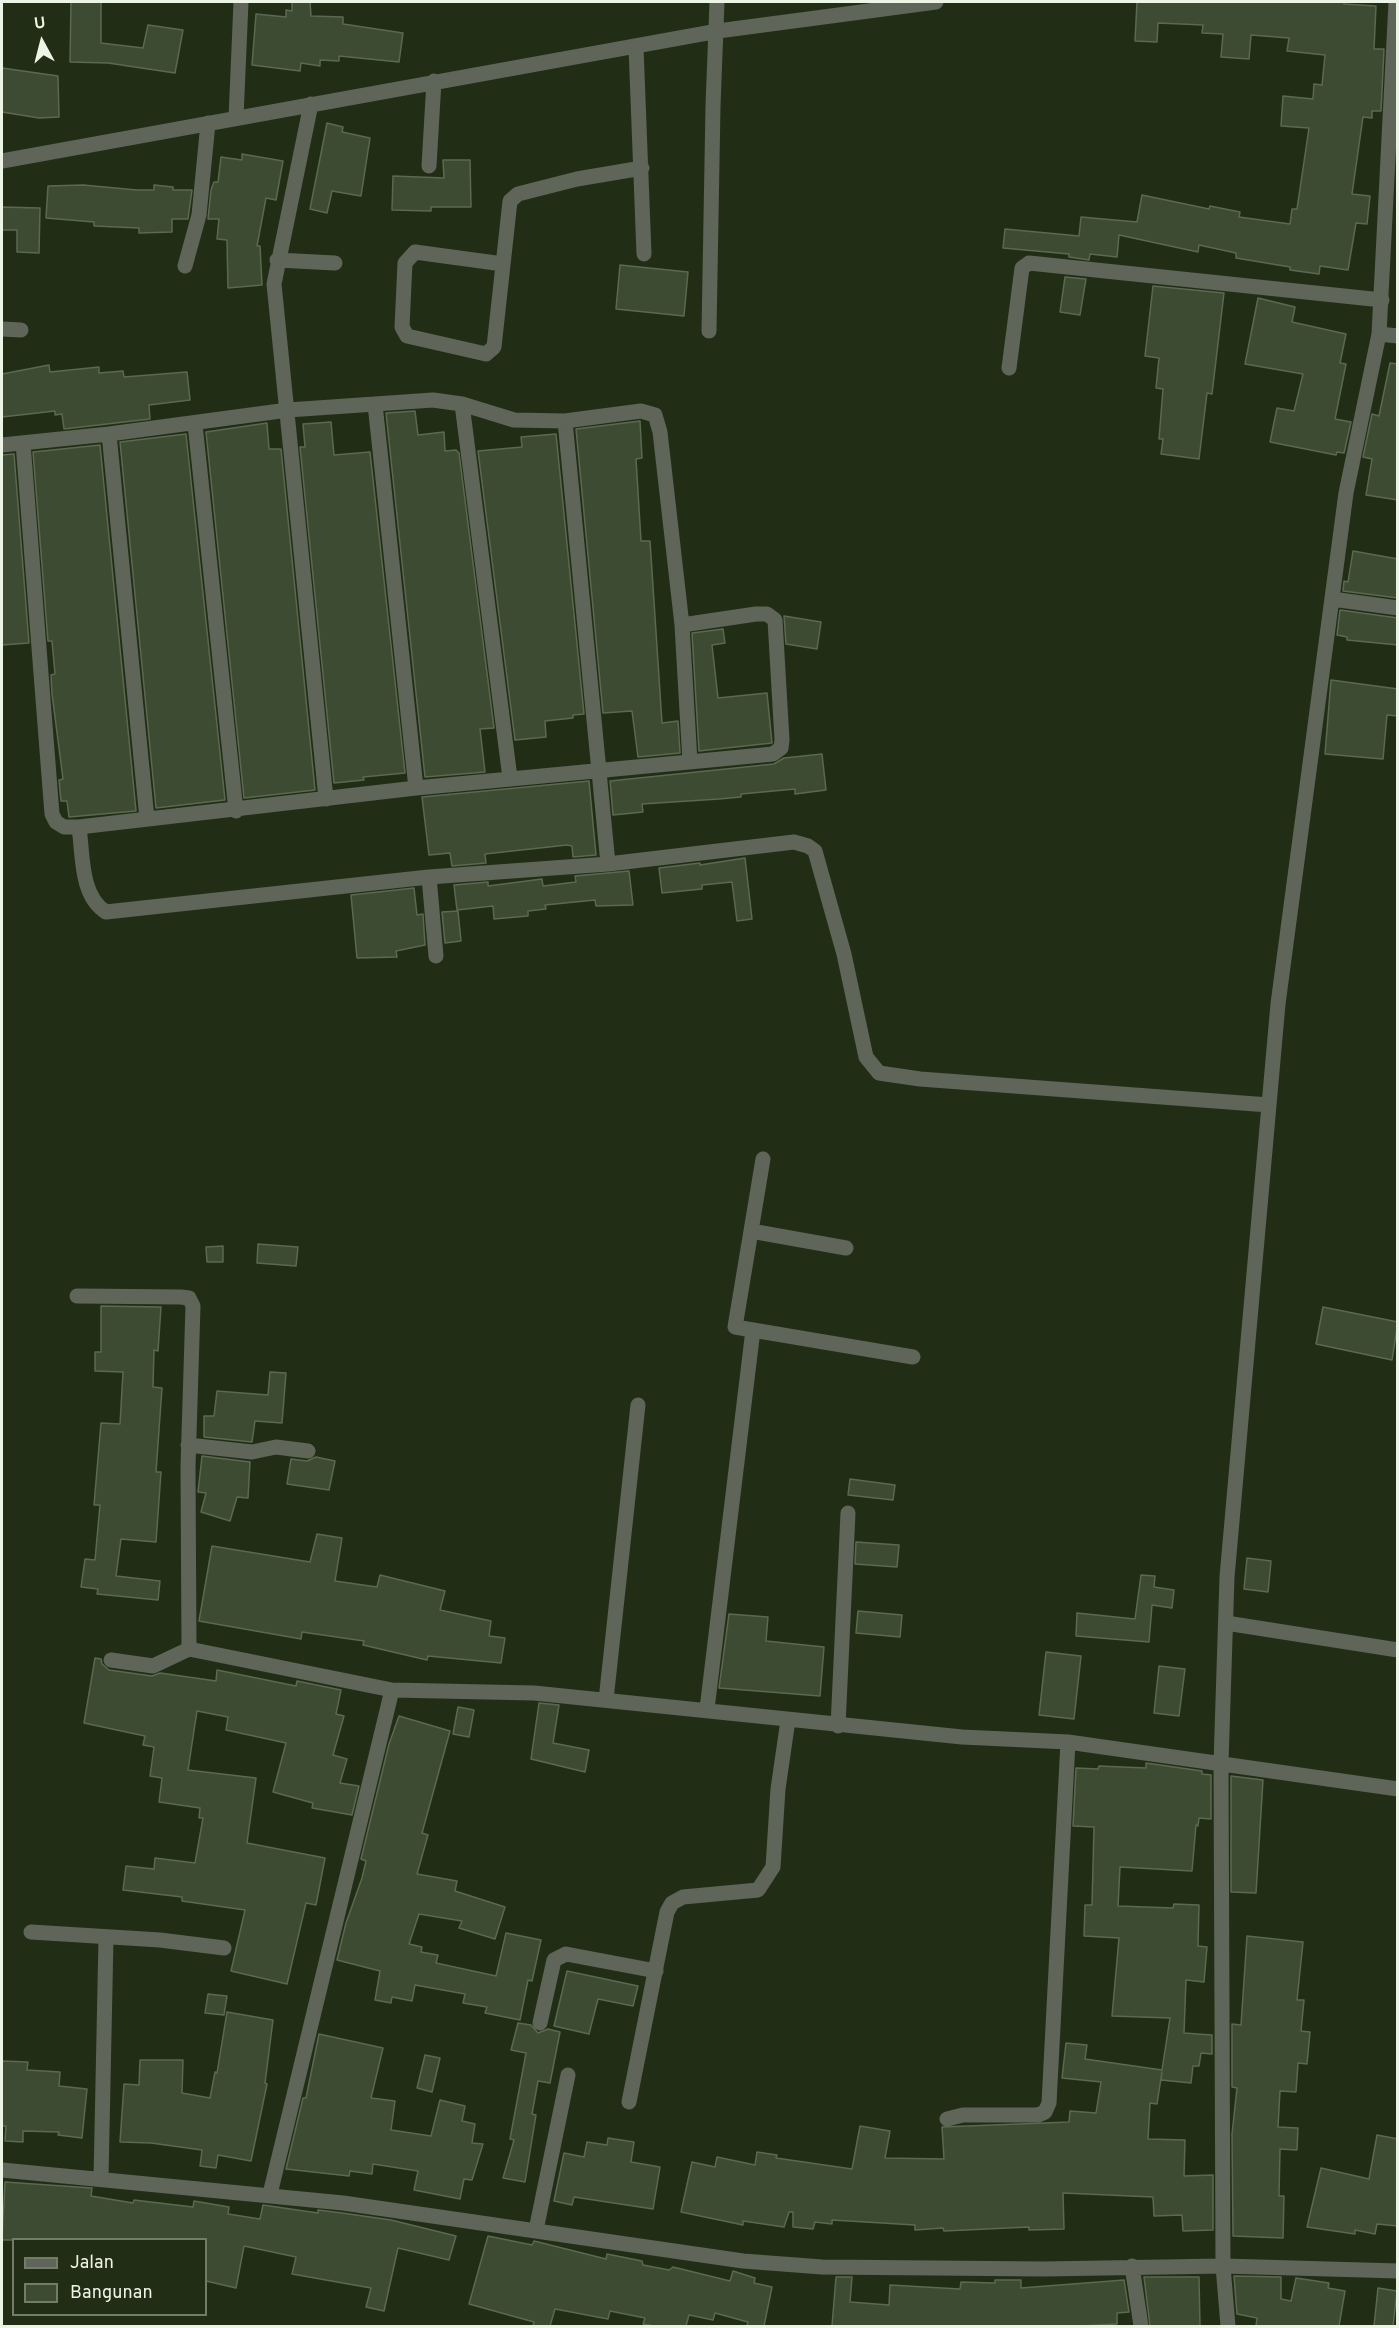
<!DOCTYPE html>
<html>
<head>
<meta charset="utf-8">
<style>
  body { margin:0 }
  #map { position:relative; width:1399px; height:2328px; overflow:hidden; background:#212e15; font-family:Overpass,sans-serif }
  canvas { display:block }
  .frame { position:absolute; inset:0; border:3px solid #ebf4e5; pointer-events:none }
  .legend { position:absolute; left:12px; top:2238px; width:195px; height:78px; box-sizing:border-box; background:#212e15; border:2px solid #727d68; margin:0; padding:8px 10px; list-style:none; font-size:18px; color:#ebf4e5 }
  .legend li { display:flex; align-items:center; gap:12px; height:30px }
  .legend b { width:30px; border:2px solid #727d68 }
  .north { position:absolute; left:12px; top:12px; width:60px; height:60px; -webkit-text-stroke:4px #212e15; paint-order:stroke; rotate:353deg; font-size:16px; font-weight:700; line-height:24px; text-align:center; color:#ebf4e5 }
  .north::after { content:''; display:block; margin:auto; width:21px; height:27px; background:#ebf4e5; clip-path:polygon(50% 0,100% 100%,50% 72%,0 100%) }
</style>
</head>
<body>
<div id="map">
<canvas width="1399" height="2328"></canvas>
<div class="frame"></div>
<ul class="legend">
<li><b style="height:8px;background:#5f6559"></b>Jalan</li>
<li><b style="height:16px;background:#3d4b32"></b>Bangunan</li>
</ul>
<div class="north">U</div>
</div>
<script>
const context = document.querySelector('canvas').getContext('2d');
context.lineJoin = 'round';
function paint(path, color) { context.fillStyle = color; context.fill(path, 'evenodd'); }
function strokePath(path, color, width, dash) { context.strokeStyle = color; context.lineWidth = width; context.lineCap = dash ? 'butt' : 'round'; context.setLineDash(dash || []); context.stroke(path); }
const building = new Path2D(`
  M71,2H101V43L143,48L148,25L183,30L175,73L108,63L70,62Z
  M292,2H310L311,16L343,17V24L403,33L399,62L339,56V61L320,60V66L301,63L300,71L252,65L256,14L286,17V10L292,11Z
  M1137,2H1344V4L1376,6L1374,49H1384L1381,111H1372V118L1363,117L1352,194L1370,196L1367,224L1356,223L1348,270L1320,266L1319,274L1290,270V267L1236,258V253L1199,245L1198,252L1119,235L1117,257L1090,254L1089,260L1069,257V254L1003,248L1005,229L1079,236L1081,217L1137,222L1142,195L1209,209L1210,206L1240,212L1239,217L1290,224L1292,209H1297L1309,128L1281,126L1283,96L1313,99L1314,84L1322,85L1325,55L1287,51L1289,38L1251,35L1249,59L1221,57L1223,34L1202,33L1203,25L1158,23L1157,42L1135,41Z
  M2,68L58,76L59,117L39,118L2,112Z
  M327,123L343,127L342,132L370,138L361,196L332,191L327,213L310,209Z
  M242,154L283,161L276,200L266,198L257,246H260L262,285L228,288L227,240L217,239L219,219H208L211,190L214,182H218L221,157L242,160Z
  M443,160H470L471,207H431V211L392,210L393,176L444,178Z
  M83,185L137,190H154V185L173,187V190H192L188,219H172V232L139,233V228L94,226V222L46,218L48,186Z
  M2,207L40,208L39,253L17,252V230H2Z
  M620,265L688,272L684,316L616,309Z
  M1065,277L1086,279L1080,315L1060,312Z
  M1153,286L1224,293L1212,394L1207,393L1199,459L1161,454L1163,439H1159L1163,389L1156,388L1159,358L1145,356Z
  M1258,298L1295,307L1292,322L1346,334L1340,363L1346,364L1335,419L1351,422L1344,453L1337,452L1336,455L1270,442L1277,408L1294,411L1303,374L1245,364Z
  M1390,363L1398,364V500L1366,495L1372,459L1363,457L1372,414L1379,416Z
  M49,365L50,372L99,367V373L123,371L124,377L187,372L190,400L149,405L150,419L64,429L62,414L55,415V411L2,417V374Z
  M415,411L418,435L444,432L445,451L456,450L459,453L494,728L480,729L485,772L425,777L386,413Z
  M640,421L642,458L636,459L641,541H650L662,723L678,721L680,753L638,757L632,711L603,713L576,429Z
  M331,422L334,455L370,452L405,773L363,777L364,780L334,783L300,447H305L303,424Z
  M267,423L269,449H281L315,790L244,798L206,432Z
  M186,434L225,800L156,808L120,442Z
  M556,434L584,714L573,715V718L545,721L546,737L515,740L478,451L522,447L521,437Z
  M100,445L136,811L69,817L67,801H61L59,780L63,779L52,694L51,675L55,674L52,641H48L33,452Z
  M14,454L29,643L2,645V455Z
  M1353,551L1398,559V598L1343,591L1344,581L1348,582Z
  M1340,610L1398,618V645L1347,640V637L1337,635Z
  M784,616L821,622L817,649L786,644Z
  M723,629L725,643L712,645L718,698L767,693L772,743L699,751L692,633Z
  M1331,680L1398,689V716L1387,715L1383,759L1325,754Z
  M822,754L826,790L795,794V789L741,794V797L719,799L642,804L643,812L613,815L610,781L774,764L784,758Z
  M589,781L596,855L573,857L572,846L567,845L485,854L486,863L452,866L450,853L429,855L422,797Z
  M745,858L752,919L737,921L732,882L702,885V889L662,893L659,868L700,863V865Z
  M629,871L633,905L596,906L595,900L545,905L546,909L528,911V916L494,919L493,906L457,910L454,885L488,882V886L542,879L543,886L576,882L575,876Z
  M414,888L417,915L423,914L425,945L396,951L397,957L357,958L351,895Z
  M458,911L461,941L445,943L442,912Z
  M258,1244L298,1247L296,1266L257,1263Z
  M223,1246V1262H207L206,1247Z
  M101,1306L161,1307L158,1351L154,1350L153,1387L162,1388L156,1472H161L156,1542L121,1539L116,1576L160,1581L158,1600L97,1594L98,1589L81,1587L85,1559L95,1560L100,1505H94L101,1423L120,1424L123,1372L95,1371V1352H101Z
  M1323,1307L1398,1322L1392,1360L1316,1344Z
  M270,1372L286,1373L282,1423L255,1421L252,1442L204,1437V1416H214L217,1391L268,1395Z
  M202,1456L250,1462L248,1498L237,1497L230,1521L201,1512L206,1493L198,1492Z
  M316,1457L335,1461L329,1490L287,1484L291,1459L307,1461Z
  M850,1479L895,1485L893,1500L848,1495Z
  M317,1534L342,1538L335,1581L377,1587L380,1575L445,1591L440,1610L491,1621L489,1636L505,1638L501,1663L428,1656L427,1660L363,1645L364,1641L302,1632L301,1639L199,1621L212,1546L310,1562Z
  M856,1542L899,1545L897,1567L855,1564Z
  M1247,1558L1271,1561L1268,1592L1244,1589Z
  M1141,1575L1155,1576L1154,1587L1174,1590L1172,1608L1152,1605L1149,1642L1076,1636L1077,1613L1135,1619Z
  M858,1611L902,1615L900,1637L856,1633Z
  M729,1614L768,1617L766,1641L824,1647L820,1696L719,1688Z
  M1046,1652L1081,1656L1074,1719L1039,1715Z
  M95,1658L101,1659L102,1664L109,1670L152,1676L160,1673L216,1681L217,1670L296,1686L297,1681L341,1690L336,1714L344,1716L333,1755L347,1759L340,1783L359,1786L352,1815L312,1808L313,1803L273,1792L286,1743L226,1730L228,1717L197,1711L188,1770L256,1778L247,1843L325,1858L316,1905L306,1903L287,1984L231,1971L245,1910L182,1901V1897L123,1890L126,1866L154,1869L155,1858L195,1863L203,1818H199L200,1808L159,1802L162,1778L150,1776L154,1747L143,1745L145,1736L84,1723Z
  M1159,1666L1185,1669L1179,1716L1154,1713Z
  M539,1703L559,1705L553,1743L589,1750L585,1772L531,1759Z
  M458,1707L474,1710L469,1737L453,1734Z
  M399,1716L450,1731L422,1833L428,1835L417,1874L457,1881L455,1891L505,1907L495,1939L459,1928L462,1921L419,1914L409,1944L422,1947L421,1952L438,1955L436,1963L496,1976L506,1933L541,1940L532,1981L528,1980L520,2020L485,2013L487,2007L463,2003L465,1994L415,1985L412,2001L392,1997L391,2003L375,2000L380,1971L337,1960L346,1923L362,1878L366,1861L361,1859L389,1744Z
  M1146,1763L1202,1771V1774L1211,1775V1819L1199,1818L1198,1826L1196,1825L1192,1871L1120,1867L1118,1906L1173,1908L1174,1904L1199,1905L1198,1946L1207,1947L1204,1982L1186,1980L1184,2033L1212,2035V2054L1201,2053L1199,2066H1193L1191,2083L1161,2080L1162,2072L1157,2104L1150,2103L1148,2139L1185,2140L1184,2176L1213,2175V2230L1183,2231L1182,2215L1154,2216L1153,2197L1063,2193L1064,2229L1029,2230V2227L944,2231L943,2228L915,2230V2225L832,2220V2224L815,2222L813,2229L793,2227V2212H789L784,2227L743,2221V2225L681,2212L692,2162L715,2167L717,2157L755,2165L757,2152L777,2155L776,2158L852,2169L860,2126L890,2131L885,2158L944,2159L942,2127L1069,2122L1070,2111L1096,2113L1101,2082L1062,2078L1066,2043L1087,2045L1085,2059L1162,2070L1170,2018L1112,2016L1119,1938L1084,1936L1085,1905H1092L1094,1827L1073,1826L1076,1768L1098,1769L1099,1766L1146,1768Z
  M1231,1776L1263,1780L1256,1893L1231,1892Z
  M1247,1936L1303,1942L1297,2000H1304L1301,2031L1310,2032L1307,2064L1298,2063L1296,2092L1280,2091L1278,2127L1298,2128L1297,2150L1280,2149L1279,2196H1284L1283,2238L1233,2236L1232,2134L1237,2088L1232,2087V2024L1241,2025Z
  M567,1971L638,1986L633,2006L598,1999L589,2034L554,2026Z
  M208,1994L227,1996L224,2015L205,2013Z
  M227,2012L273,2020L265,2083L267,2084L251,2161L218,2155L216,2168L200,2166L202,2150L151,2143L120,2142L124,2084L139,2085L140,2060H183L182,2093L210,2098L215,2072L217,2073Z
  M518,2023L531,2025L538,2033L548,2029L560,2032L550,2083L538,2081L532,2114L536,2115L525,2182L503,2178L514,2140L510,2139L526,2053L511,2050Z
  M319,2034L383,2048L371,2098L395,2101L391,2130L431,2136L440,2100L465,2106L462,2121L475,2124L472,2143L483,2144L472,2180L464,2179L460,2199L414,2190L418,2171L373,2164L372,2174L350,2171L349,2176L286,2169L303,2098H306Z
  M425,2055L440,2058L432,2092L417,2088Z
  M2,2061L28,2062L27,2070L60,2072L59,2086L87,2089L82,2138L58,2135L59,2132L23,2131V2142L5,2141L6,2126H2Z
  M1377,2135L1398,2139V2226L1377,2224L1375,2234L1355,2230V2234L1307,2227L1321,2168L1369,2179Z
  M608,2138L634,2142L631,2162L660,2167L653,2209L574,2197L572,2205L554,2201L564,2153L584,2157L587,2142L607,2145Z
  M5,2182L92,2188L91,2196L133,2203L134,2200L193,2207L194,2201L229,2207L228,2214L260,2219L263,2205L318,2213V2210L342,2213L391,2220L456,2236L449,2260L398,2248L384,2311L366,2307L371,2288L292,2274L296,2257L244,2246L236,2288L206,2281V2240H2Z
  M488,2236L532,2245L534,2241L606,2259L607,2254L642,2261L643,2265L669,2270L673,2267L730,2281L733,2271L755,2278L754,2283L772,2287L764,2326H747L748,2322L715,2313L713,2320L689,2315L686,2326H654L643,2324L645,2318L610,2311L608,2319L555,2309L550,2326H533L534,2322L469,2304Z
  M1234,2276L1281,2277V2299L1291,2301L1296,2278L1329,2283L1328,2288L1345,2291L1339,2326H1256L1257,2318L1237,2314Z
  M836,2277H852L850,2302L889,2305L890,2285L960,2289L961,2282L995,2283V2280H1021V2288L1124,2280L1129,2312L1117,2313V2324L1081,2326H832Z
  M1144,2277H1199L1200,2326H1150Z
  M1378,2288L1397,2291L1393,2326H1374Z`);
paint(building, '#3d4b32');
strokePath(building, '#5b6a4f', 1.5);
strokePath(new Path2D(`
  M636,47L644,254
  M311,104L274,284L326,799
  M236,118L241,2
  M2,161L718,31L936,2
  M429,166L434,81
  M277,260L335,263
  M503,264L415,252L405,263L402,327L407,336L486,354L494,347L510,201L518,194L577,179L642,168
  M185,266L199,215L208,123
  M2,329L21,330
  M709,331L713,106L717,2
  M1379,334L1398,336
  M1009,368L1022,268L1029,263L1382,300
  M375,404L416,788
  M462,404L510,778
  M565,421L608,864
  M195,424L236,811
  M109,434L147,819
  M23,443L52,814L56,822L64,827H79
  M2,445L109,434L288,410L433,400L462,404L514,420L565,421L641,411L655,415L660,432L682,625L690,762
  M1332,599L1398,608
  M682,625L756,614H767L775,620L782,740L781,748L773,754L416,788L79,827C83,855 80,896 106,912L429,877L608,864L794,842L808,846L815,851L844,954L866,1057L879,1073L920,1079L1269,1105
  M429,877L436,956
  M763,1159L735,1327L913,1357
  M751,1231L846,1248
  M77,1296L181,1297L189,1298L193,1306L188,1467L189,1649
  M188,1445L252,1452L276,1447L308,1451
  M1226,1623L1398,1650
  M111,1660L153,1666L189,1649L392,1690L534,1693L962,1737L1068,1742L1398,1789
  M606,1700L638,1405
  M707,1709L753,1330
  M838,1726L848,1513
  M31,1932L160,1940L224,1948
  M540,2023L554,1960L566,1954L656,1971
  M629,2102L667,1912L672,1903L683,1897L758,1890L773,1867L778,1789L788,1720
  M947,2119L963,2115H1038L1045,2112L1049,2103L1068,1742
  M2,2170L343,2203L743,2261L822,2267L1044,2269L1223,2266L1398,2271
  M101,2179L106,1938
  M270,2194L392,1690
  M536,2230L568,2075
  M1132,2266L1141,2326
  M1228,2326L1223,2266L1221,1763L1227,1577L1278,1004L1346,493L1379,334L1396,2`), '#5f6559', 15);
</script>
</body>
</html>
